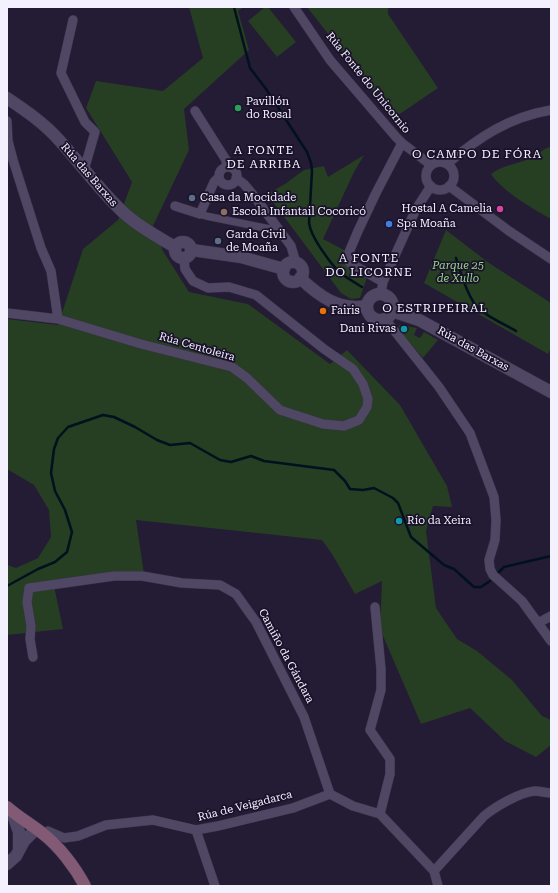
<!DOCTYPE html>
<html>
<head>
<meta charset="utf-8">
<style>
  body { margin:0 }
  #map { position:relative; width:558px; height:893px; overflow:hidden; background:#241b35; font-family:"Roboto Serif",serif }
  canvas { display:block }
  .frame { position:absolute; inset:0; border:8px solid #f4f1ff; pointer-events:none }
</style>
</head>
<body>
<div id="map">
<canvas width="558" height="893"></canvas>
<div class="frame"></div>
</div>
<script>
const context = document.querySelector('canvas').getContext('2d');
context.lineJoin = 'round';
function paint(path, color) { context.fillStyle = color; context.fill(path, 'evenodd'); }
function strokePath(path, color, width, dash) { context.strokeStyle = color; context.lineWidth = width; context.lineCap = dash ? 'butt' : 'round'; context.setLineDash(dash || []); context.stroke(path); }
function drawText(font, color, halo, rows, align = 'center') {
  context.font = font + ' "Roboto Serif",serif'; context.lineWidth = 3.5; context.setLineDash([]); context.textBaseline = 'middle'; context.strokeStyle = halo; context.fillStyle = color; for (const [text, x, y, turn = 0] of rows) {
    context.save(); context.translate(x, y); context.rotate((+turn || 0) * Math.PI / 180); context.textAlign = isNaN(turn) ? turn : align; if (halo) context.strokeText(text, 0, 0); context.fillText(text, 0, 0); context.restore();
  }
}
paint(new Path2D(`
  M189,7H244L238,11L249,50L184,109L189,150L153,226L163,251L189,292L248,304L330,364L347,350L400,405L447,486L452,507L433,506L426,531L436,608L457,639L477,651L512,680L542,716L551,720V745L536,757L505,741L470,708L421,724L380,629L382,581L355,594L332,554L322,540L136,520L144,574L54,586L63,629L7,635V565L16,568L38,558L51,537L49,510L34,485L7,469V319L58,325L83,249L118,220L132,182L86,108L96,81L163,91L203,58Z
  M265,7H268L296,42L277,57L248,21Z
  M307,7H388V14L438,88L394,118Z
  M551,147V219C533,209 502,191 491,174C504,164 521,164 535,156C541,152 544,148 551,147Z
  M364,155L354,172L323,239L344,250V262L367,277L360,298L351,299L341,293L267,194L285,184L304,170L324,166L328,177Z
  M446,230L489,263L551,303V348L548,354L424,283Z
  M399,325L417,328L414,335L420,338L424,332L438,340L423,358L399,330Z`), '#263e22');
strokePath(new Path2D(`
  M234,7L250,68L266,89L307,152L311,163L312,171L309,223C311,237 328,260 338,271C345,277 354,282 362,287
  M456,258C461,273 465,290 474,303C481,314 504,324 516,331
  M499,572L504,567L551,556
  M7,586L38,569L55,562L67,552L72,532L65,510L55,491L51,473L54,449L58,438L68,427L103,415L114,417L135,427L157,440L170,445L190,443L220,460L231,462L251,456L264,461L334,470L345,481L350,489L363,490L374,488L393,498L398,503L411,537L444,565L454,569L474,587H481L490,581`), '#01111e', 2.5);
const pedestrian = new Path2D(`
  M200,214L206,216L270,229`);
const minor = new Path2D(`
  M294,7L330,60L396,137L402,143L431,165
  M73,20L61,73L85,122L95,132L84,170
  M195,111L226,160L227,167
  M7,121L8,141L13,160L41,248L51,271L58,319
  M426 176a14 14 0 1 1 28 0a14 14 0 1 1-28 0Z
  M447,164C479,137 509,117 551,110
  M219 176a9 9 0 1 1 18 0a9 9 0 1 1-18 0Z
  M236,178L244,184L254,196L291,246L296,263
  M449,186L509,231L551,259
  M175,206L200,214L214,182L219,177
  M383,282L350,263L347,257L358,231L376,193L402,143
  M381,293L383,282L416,209L431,186
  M7,313L58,319L141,344L232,367L247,378L280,410L323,424L344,426L359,420L367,407L368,399L363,384L353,369L324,349L256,295L229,287L208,288L193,281L185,269L184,259
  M385,319L439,387L470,433L494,497L496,520L495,540L489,560L490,569L493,575L522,601L551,641
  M375,607L381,669V690L370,730L390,759V774L380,814L434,871L438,886
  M538,623L551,616
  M33,657L30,639L31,626L27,602L29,588L114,576H142L182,583L220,585L236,594L256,622L304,717L330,794
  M196,830L215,886
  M44,834L48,831L64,838L78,836L106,825L153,820L196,830L218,826L293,808L330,794L353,806L380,814
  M434,871L484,816C495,807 520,792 535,791C540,791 546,793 551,793`);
const tertiary = new Path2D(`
  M7,98C26,111 44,123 59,140C81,164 100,191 124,213C139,227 158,237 175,247
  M175 250a8 8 0 1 1 16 0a8 8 0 1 1-16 0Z
  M192,250L241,257L284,269
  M283 272a10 10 0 1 1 20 0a10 10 0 1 1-20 0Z
  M300,278C319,296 339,311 366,306
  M367 307a13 13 0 1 1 26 0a13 13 0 1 1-26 0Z
  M392,311L419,320L551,392
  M12,812L19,832V849
  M7,864L16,856L24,841L36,829`);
const secondary = new Path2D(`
  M7,807C18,817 31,824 42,833C59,846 75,867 85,886`);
strokePath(pedestrian, '#3b3449', 8);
strokePath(minor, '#3b3449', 10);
strokePath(tertiary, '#3b3449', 13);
strokePath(secondary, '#3b3449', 13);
strokePath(pedestrian, '#504764', 7);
strokePath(minor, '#504764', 9);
strokePath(tertiary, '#504764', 12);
strokePath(secondary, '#825a76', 12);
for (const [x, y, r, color] of [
  [238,108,4,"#2e9e5b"],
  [192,198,4,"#5c6f8a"],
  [500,209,4,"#d1479c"],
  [224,212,4,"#8d6e63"],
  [389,224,4,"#3f7fe0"],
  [218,241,4,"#5c6f8a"],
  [323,311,4,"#e8710a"],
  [404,329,4,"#0f9aa8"],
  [399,521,4,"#0f9aa8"]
]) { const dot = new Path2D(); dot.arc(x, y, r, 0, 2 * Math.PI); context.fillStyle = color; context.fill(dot); strokePath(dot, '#1a122a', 1.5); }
drawText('11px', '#f4f1ff', '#1a122a', [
  ["Rúa Fonte do Unicornio",368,83,51],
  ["Rúa das Barxas",89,175,49],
  ["Rúa Centoleira",197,347,16],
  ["Rúa das Barxas",473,349,29],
  ["Camiño da Gándara",286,656,62],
  ["Rúa de Veigadarca",245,806,-14]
]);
drawText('11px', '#f4f1ff', '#1a122a', [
  ["Pavillón",246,102],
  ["do Rosal",246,115],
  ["Casa da Mocidade",200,198],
  ["Hostal A Camelia",492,209,"right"],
  ["Escola Infantail Cocoricó",232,212],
  ["Spa Moaña",397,224],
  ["Garda Civil",226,235],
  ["de Moaña",226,248],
  ["Fairis",331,311],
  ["Dani Rivas",396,329,"right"],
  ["Río da Xeira",407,521]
], 'left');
drawText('italic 11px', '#96d58a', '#1a122a', [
  ["Parque 25",458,266],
  ["de Xullo",458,279]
]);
context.letterSpacing = '1px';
drawText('12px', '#f4f1ff', '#1a122a', [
  ["A FONTE",264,150],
  ["DE ARRIBA",264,164],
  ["O CAMPO DE FÓRA",477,154],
  ["A FONTE",369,258],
  ["DO LICORNE",369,272],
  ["O ESTRIPEIRAL",435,308]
]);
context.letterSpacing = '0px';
</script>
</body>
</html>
